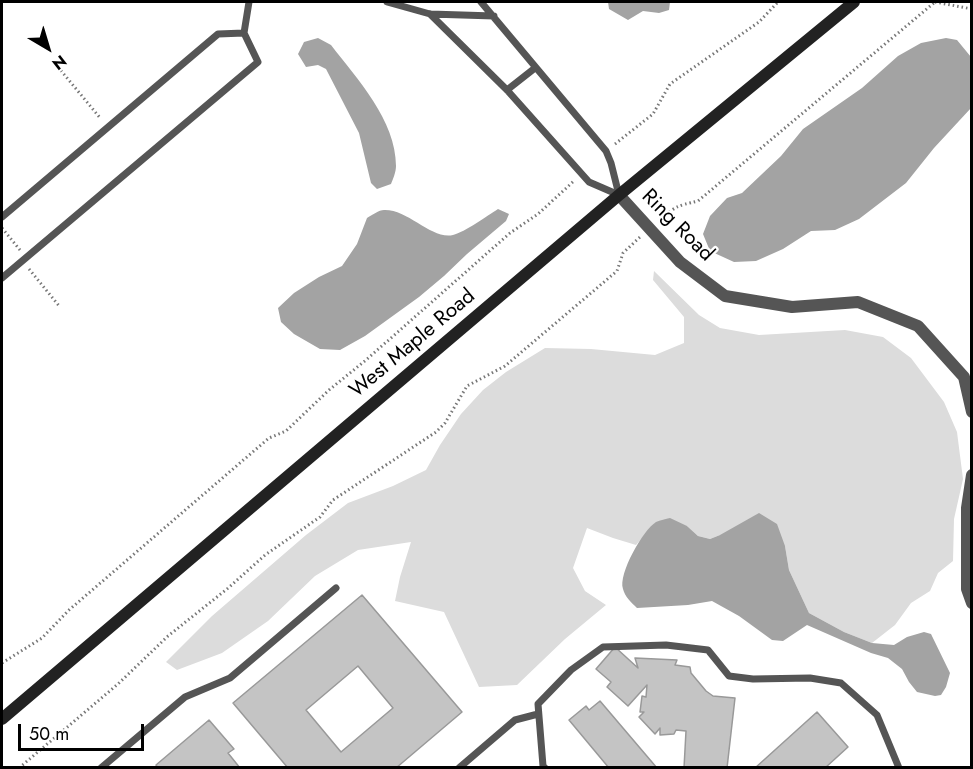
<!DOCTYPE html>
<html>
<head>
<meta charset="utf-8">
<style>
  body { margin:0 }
  #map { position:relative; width:973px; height:769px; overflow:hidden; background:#fff; font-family:Jost,sans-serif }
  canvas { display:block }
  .frame { position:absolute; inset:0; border:3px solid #000; pointer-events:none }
  .north { position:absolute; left:18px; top:18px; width:60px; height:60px; -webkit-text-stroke:4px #fff; paint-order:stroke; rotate:142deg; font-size:16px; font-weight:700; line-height:24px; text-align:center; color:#000 }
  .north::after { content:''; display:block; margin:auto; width:21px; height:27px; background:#000; clip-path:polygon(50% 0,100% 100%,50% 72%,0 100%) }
  .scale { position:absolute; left:18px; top:724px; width:126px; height:27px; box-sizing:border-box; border:3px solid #000; border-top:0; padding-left:8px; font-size:18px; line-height:21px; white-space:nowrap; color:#000; -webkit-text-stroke:4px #fff; paint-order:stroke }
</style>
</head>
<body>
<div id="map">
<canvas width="973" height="769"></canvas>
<div class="frame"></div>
<div class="north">N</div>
<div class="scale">50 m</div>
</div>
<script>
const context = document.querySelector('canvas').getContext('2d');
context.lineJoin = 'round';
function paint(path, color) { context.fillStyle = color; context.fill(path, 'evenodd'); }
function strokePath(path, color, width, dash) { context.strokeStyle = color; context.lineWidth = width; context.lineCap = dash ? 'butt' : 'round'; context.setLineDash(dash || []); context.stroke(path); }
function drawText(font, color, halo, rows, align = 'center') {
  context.font = font + ' Jost,sans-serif'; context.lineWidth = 4.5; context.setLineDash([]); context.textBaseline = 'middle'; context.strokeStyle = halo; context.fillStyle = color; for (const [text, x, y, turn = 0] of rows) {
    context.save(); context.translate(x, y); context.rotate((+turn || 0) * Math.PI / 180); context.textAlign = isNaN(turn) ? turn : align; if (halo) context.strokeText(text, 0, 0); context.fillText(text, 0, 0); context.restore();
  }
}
paint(new Path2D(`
  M654,271L699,315L720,328L759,335L845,330L883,337L911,358L944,402L957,432L963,479L954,519L953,561L938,573L930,591L911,603L895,625L872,643L844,632L809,613L789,570L785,546L720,535L710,539L698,536L687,526L655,523L636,545L613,538L587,528L573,568L585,591L606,605L565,639L517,685L479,687L444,612L395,601L400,577L411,542L358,550L315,576L268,621L222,653L177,670L166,662L212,616L306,535L348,503L393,486L426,470L440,445L461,414L483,390L506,372L545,348L591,349L655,355L684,343V317L653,280Z`), '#dcdcdc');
paint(new Path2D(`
  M608,2H670L669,10L659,13L643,11L628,20L609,9Z
  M318,38L331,45C357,79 396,120 396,166C396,172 393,179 391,184L377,189L371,183L359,133L326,69L318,65L306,67L298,54L304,42Z
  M946,38L957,40L971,57V108L934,148L906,183L859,219L835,230L811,231L783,249L756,261L734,262L710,251L703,234L710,216L727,198L742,193L781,156L803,129L862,88L898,56L921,43Z
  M498,209L509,214L506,221L467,254L444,276L419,297L365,336L340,350L320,349L294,334L281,322L278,308L294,293L319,277L342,266L357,244L367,218C372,215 379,210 384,210C408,209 432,240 453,235C465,232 487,216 498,209Z
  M759,513L777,524L785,546L789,570L809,613L844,632L872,643L894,645L907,637L924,632L931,634L950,673L946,687L941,695L935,696L917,692L909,682L902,669L888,658L871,653L807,625L783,641L772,640L739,616L712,601L688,605L637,608C631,602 625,597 623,589C618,574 643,530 656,522C660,520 666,519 670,518L687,526L698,536L710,539L720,535Z`), '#a3a3a3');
const building = new Path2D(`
  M362,595L462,712L396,768H288L233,703ZM358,666L393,708L341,752L306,710Z
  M615,647L638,668L635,658L677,660L675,665L690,667L691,673L706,691L713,696L735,698L727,768H684L686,731L676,730L674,734L660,735V728L655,734L639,717L644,712H640L642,696L646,697L647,685L628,706L607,687L611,682L596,669Z
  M600,701L657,768H609L569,720L586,706L589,710Z
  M817,712L848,747L825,768H755Z
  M209,720L234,749L228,753L240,768H158L156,765Z`);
paint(building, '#c4c4c4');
strokePath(building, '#999', 1.5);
strokePath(new Path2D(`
  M935,2L972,9
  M58,67L101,119
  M615,144L653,114L670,84L759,22L778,2
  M659,221C675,206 677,206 698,201L935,2
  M2,228L20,250
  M29,269L60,307
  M2,663L42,638L69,610L269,438L286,431L329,390L366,360L510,233L538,214L575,180
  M19,768L118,684L168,636L227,589L265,555L320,517L333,500L436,432L445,423L467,386L505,366L617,271L623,253L640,237`), '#777', 3, [1.5, 3]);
strokePath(new Path2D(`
  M387,2L430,14L494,16
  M481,2L606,151L611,163L619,195
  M430,14L507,90L589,182L619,195
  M507,90L535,68
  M2,217L218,34L244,33
  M2,278L258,62L244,33L249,2
  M101,768L185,697L230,678L336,588
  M459,768L515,720L538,714
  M545,768L543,766L538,704L571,670L603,647L666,645L708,650L729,676L753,679L810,678L841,683L877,715L899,768`), '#555', 7);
strokePath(new Path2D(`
  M619,195L680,262L725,296L792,307L858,302L918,326L964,377L972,412
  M972,475L967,508V589L972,603`), '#555', 12);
strokePath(new Path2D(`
  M2,719L619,195L854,2`), '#222', 12);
drawText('21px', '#000', '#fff', [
  ["Ring Road",677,226,45],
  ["West Maple Road",413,344,-40]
]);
</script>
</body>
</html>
